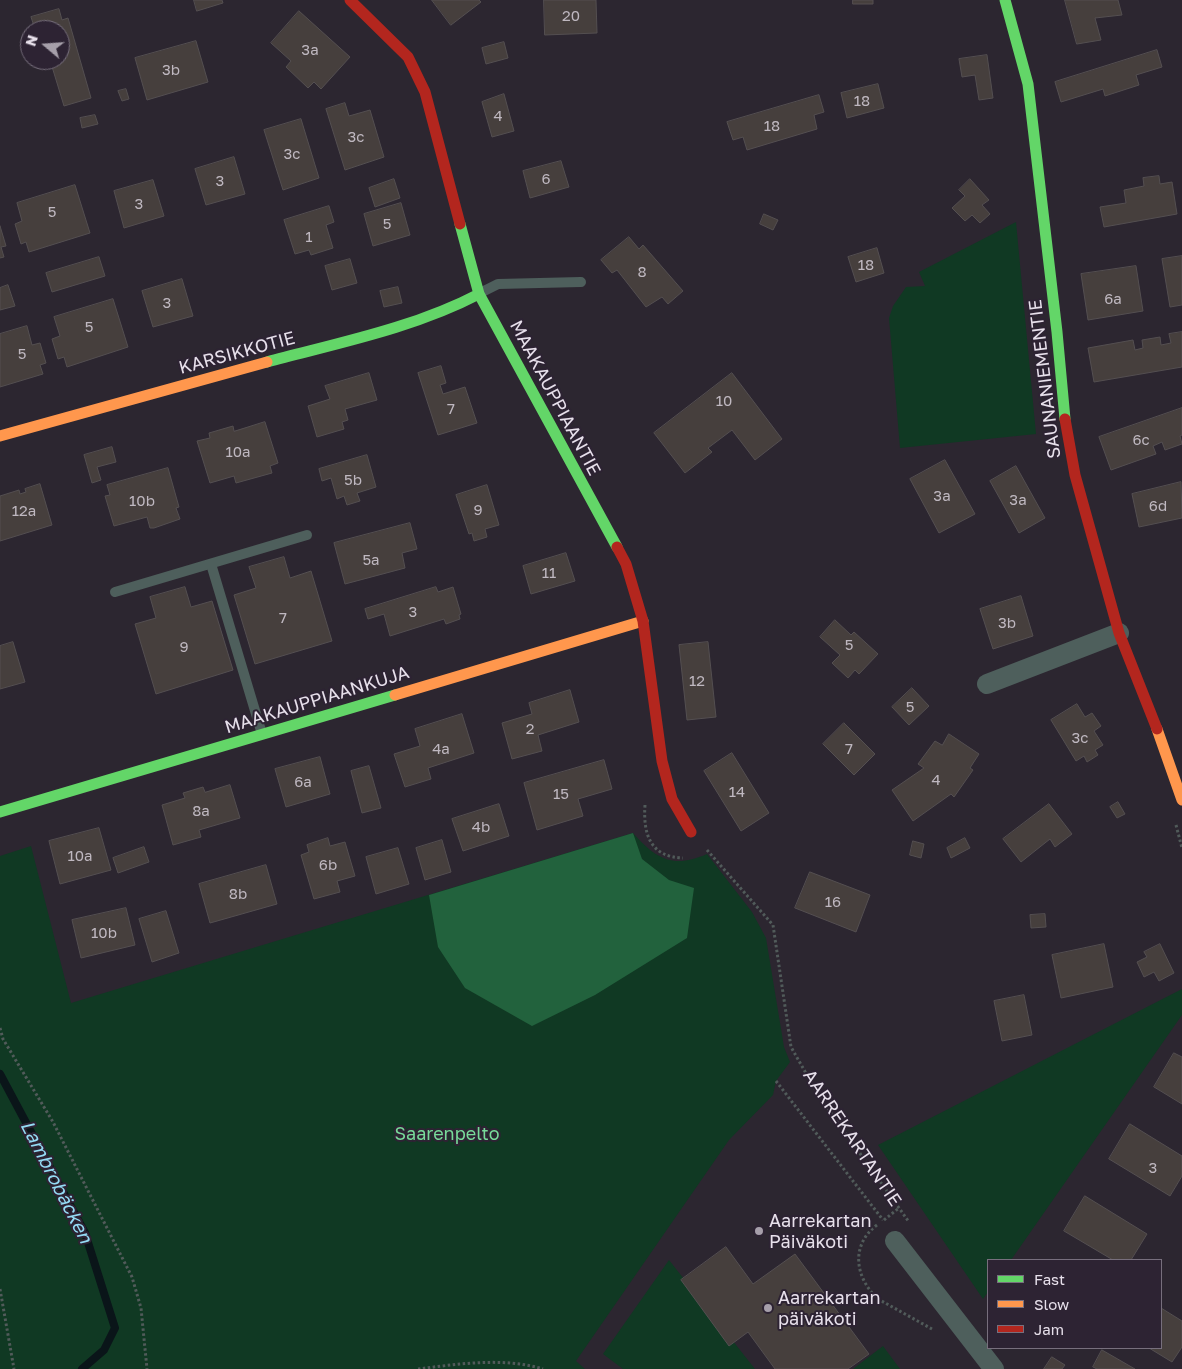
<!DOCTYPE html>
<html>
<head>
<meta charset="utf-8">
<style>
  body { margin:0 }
  #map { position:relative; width:1182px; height:1369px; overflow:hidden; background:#2c2630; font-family:"Golos Text",sans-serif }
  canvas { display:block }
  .legend { position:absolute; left:987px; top:1259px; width:175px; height:90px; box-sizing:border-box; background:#2d2333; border:1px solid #776f7d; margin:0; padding:6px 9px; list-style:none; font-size:15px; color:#e7e0eb }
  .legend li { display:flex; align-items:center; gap:10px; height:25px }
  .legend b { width:25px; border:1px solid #776f7d }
  .north { position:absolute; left:20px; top:20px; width:50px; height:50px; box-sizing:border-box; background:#2d2333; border:1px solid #776f7d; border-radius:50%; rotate:288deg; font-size:14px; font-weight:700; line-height:20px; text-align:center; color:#e7e0eb }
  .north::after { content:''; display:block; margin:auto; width:18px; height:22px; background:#a69faa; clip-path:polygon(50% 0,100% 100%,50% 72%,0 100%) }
</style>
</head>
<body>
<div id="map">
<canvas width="1182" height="1369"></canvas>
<ul class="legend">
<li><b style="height:6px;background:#63d668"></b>Fast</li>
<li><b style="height:6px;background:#ff974d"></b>Slow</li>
<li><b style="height:6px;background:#b3261e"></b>Jam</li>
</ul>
<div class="north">N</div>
</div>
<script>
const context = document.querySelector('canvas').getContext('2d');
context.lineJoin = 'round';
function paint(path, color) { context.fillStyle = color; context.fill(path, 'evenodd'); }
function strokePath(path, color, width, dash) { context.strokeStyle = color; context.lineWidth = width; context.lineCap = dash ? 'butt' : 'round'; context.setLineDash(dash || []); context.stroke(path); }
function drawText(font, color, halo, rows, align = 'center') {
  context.font = font + ' "Golos Text",sans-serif'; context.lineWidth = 4; context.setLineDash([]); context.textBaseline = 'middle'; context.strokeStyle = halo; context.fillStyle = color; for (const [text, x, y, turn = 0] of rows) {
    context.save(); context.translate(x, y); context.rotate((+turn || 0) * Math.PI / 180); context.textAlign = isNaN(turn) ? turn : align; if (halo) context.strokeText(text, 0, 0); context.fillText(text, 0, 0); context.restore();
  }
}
paint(new Path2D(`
  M1016,222L1036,434L900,448L889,318L893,306L906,287L925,286L919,272Z
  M633,833C656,859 673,869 707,854L752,912L766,938L784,1047L790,1062L776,1081L773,1095L729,1140L576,1361L585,1369H0V856L31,846L71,1003Z
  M1182,989V1015L1011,1260H988V1292L983,1299L878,1145Z
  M669,1260L755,1369H623L603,1354Z
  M883,1346L900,1369H853Z`), '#103923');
paint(new Path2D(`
  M633,833L642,859L669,880L694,888L687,938L595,995L532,1026L465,988L438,947L429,895Z`), '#22623d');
strokePath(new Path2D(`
  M0,1074L85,1233L115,1328L104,1350L82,1369`), '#0a1519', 8);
const building = new Path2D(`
  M194,0H222L223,3L197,11Z
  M432,0H479L481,2L451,25Z
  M544,0H596L597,33L545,35Z
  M853,0H873V4H853Z
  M1065,0H1118L1122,15L1095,18L1101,40L1077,44Z
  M59,9L62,20L68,18L91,98L64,106L50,60H60V30H42L41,28L35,29L31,17Z
  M299,11L350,57L321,89L314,82L308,88L286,67L291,61L271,43Z
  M196,41L208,82L147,100L135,58Z
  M504,42L508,58L486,64L482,48Z
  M1157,50L1162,67L1136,75L1139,85L1105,96L1103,89L1061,102L1055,82Z
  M987,55L993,98L979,100L975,75L962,77L959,59Z
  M878,84L884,108L847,118L841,93Z
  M126,89L129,99L122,101L118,91Z
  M504,94L514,131L492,137L482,102Z
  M819,95L824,112L814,115L817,129L747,150L743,137L733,140L727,122Z
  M345,103L349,116L370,110L384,157L345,170L326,109Z
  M95,115L98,124L82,128L80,118Z
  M301,119L319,178L283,190L264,130Z
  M234,157L245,194L206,205L195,169Z
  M561,161L569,187L530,198L523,171Z
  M1159,176L1160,184L1172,182L1177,214L1104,227L1100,207L1126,203L1124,190L1144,186L1143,178Z
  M394,179L400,198L375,207L369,188Z
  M970,179L989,200L982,205L990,214L980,223L972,215L965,221L952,208L965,196L959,190Z
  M153,180L164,216L124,228L114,191Z
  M75,185L90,233L29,252L26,242L21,244L15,224L22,221L17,203Z
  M401,203L410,235L373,246L364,214Z
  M329,206L334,222L326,225L333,248L311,255L309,250L295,254L284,220Z
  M764,214L778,220L773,230L760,224Z
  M0,226L6,246L1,247L4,257L0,258Z
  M629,237L639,249L643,245L683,291L668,304L662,297L646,307L617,270L612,273L601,260Z
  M877,248L884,273L856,282L848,257Z
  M1182,256V305L1170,307L1162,259Z
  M99,257L105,276L52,292L46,273Z
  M350,259L357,283L332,290L325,266Z
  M1136,266L1143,311L1088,320L1081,274Z
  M182,279L193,316L153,327L142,291Z
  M8,285L15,306L0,310V288Z
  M398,287L402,303L384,307L380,291Z
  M113,299L128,347L67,367L64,357L58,359L52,339L60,336L54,317Z
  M27,326L32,345L40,343L46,363L40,365L43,374L0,387V334Z
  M1182,332V367L1094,382L1088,348L1133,340L1135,350L1143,348L1142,340L1160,337L1161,345L1171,343L1169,334Z
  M441,366L446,383L440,385L443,394L465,387L477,423L438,435L418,373Z
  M369,373L377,400L345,409L348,420L342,422L344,429L317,437L308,406L330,399L325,386Z
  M732,373L782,439L755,460L732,430L708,448L712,452L685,473L654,433Z
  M1182,408V435L1180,436L1182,444L1165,450L1162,442L1153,446L1156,454L1111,470L1099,437Z
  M265,422L278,463L270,466L272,473L236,483L234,476L210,483L197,441L210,438L209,433L233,426L234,431Z
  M112,447L116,462L97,467L101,480L92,483L84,455Z
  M367,455L376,487L357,493L360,501L347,505L344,496L337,499L331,478L322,481L319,469Z
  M945,460L975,514L939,533L910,479Z
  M1016,466L1045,518L1019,533L990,481Z
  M168,468L179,507L176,508L180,519L154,528H150L147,517L114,526L105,496L110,495L107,485Z
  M1181,482L1182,518L1139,527L1132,494Z
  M40,484L52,525L0,541V496L19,490L20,494L26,492L25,489Z
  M487,485L499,525L485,529L487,537L474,541L472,533L469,534L456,495Z
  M410,523L417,549L402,553L405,568L345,584L334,543Z
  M566,553L575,581L531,594L523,566Z
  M284,557L290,578L311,571L332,641L255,664L234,595L256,588L249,567Z
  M185,587L191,607L212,601L233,670L156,694L135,624L156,618L150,597Z
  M436,587L438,592L453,587L461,614L459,615L460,619L446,624L444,619L390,636L384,614L368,619L365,609Z
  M1021,596L1033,636L993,649L980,609Z
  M835,620L851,635L854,632L878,654L859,674L855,670L848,678L832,663L840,655L820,637Z
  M13,642L25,682L0,689V646Z
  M708,642L716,717L687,720L679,645Z
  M912,688L929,706L909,725L892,707Z
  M570,690L579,722L538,735L542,751L512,759L502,723L532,714L529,703Z
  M1077,704L1085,717L1092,713L1101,726L1094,731L1103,745L1095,750L1098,755L1087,762L1084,756L1076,761L1051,720Z
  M462,714L474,753L428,768L431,779L405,787L394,754L420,746L415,729Z
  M844,723L875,754L854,775L823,744Z
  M949,734L979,754L970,768L973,770L954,797L951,794L913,821L892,790L924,768L918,764L935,741L942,745Z
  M732,753L769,813L741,831L704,771Z
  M320,757L330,794L286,807L275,769Z
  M604,760L612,789L578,799L583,816L537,830L524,783Z
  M369,766L381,808L362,813L351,771Z
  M230,785L240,818L199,830L201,837L173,845L162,805L185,798L183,793L203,787L205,792Z
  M1118,802L1125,814L1117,818L1110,807Z
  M499,804L509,836L463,851L452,819Z
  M1049,804L1072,834L1055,847L1050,839L1021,862L1003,839Z
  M99,828L111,870L60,884L49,841Z
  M328,838L330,846L345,842L355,876L337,881L340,892L314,899L301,855L309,852L307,845Z
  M965,838L970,848L951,858L947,848Z
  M442,840L451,872L425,880L416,848Z
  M913,841L924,844L921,858L910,855Z
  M144,847L149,862L118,873L113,858Z
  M398,848L409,884L376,894L366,857Z
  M266,865L277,904L210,923L199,884Z
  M810,872L870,895L856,932L795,908Z
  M126,908L135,945L81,958L72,920Z
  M166,911L179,953L152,962L139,919Z
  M1045,914L1046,927L1031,928L1030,915Z
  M1104,944L1113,987L1061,998L1052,955Z
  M1160,944L1174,973L1159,981L1154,972L1144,977L1137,962L1147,957L1144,952Z
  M1024,995L1032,1035L1002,1041L994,1001Z
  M1174,1053L1182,1057V1104L1154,1087Z
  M1130,1124L1182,1156V1176L1170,1196L1109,1159Z
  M1085,1196L1147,1234L1131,1260H1113L1064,1231Z
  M726,1247L753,1284L795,1254L869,1354L848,1369H775L748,1332L729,1346L681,1280Z
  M1161,1308L1182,1321V1347L1172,1362L1149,1348H1161Z
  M1102,1350L1135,1369H1097L1093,1367Z
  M1052,1357L1065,1365L1062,1369H1044Z`);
paint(building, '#463f3d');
strokePath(building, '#544f51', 1);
strokePath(new Path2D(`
  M645,805C643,834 650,857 683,858
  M1176,825L1182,848
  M707,850L773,925L791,1047L819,1096L909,1222
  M0,1028L3,1039L53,1122L132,1277L141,1308L147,1369
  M776,1081L883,1220
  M884,1220L899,1208
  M877,1225C850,1245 855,1278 878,1299L932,1329
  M0,1289L14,1369
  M418,1369C458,1364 504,1357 543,1369`), '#515b5a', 3, [2.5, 2.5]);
strokePath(new Path2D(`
  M480,293L498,284L581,282
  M211,564L262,734
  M115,592L307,535`), '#4e5f5c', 10);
strokePath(new Path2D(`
  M987,684L1119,633
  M895,1241L994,1369`), '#4e5f5c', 20);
strokePath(new Path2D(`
  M1005,0L1028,84L1057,332L1065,419
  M460,224L479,294L617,547
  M267,362C338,343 414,328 479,294
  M0,812L395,695`), '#63d668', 11);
strokePath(new Path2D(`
  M0,436L267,362
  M395,695L643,621
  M1157,729L1182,800`), '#ff974d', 11);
strokePath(new Path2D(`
  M350,0L408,57L425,92L460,224
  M1065,419L1075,475L1119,633L1157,729
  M617,547L626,564L643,621L662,761L672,799L691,832`), '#b3261e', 11);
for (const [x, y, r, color] of [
  [759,1231,5,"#a69faa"],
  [768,1308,5,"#a69faa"]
]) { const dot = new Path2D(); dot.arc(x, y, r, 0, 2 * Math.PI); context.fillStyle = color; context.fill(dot); strokePath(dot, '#2d2333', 2); }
drawText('15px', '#bfb8c0', null, [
  ["20",571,16],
  ["3a",310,50],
  ["3b",171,70],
  ["18",862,101],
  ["4",498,116],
  ["18",772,126],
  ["3c",356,137],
  ["3c",292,154],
  ["6",546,179],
  ["3",220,181],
  ["3",139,204],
  ["5",52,212],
  ["5",387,224],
  ["1",309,237],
  ["18",866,265],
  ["8",642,272],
  ["6a",1113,299],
  ["3",167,303],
  ["5",89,327],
  ["5",22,354],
  ["10",724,401],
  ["7",451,409],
  ["6c",1141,440],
  ["10a",238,452],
  ["5b",353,480],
  ["3a",942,496],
  ["3a",1018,500],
  ["10b",142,501],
  ["6d",1158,506],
  ["9",478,510],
  ["12a",24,511],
  ["5a",371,560],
  ["11",549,573],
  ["3",413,612],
  ["7",283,618],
  ["3b",1007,623],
  ["5",849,645],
  ["9",184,647],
  ["12",697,681],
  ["5",910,707],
  ["2",530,729],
  ["3c",1080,738],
  ["4a",441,749],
  ["7",849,749],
  ["4",936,780],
  ["6a",303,782],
  ["14",737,792],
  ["15",561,794],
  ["8a",201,811],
  ["4b",481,827],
  ["10a",80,856],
  ["6b",328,865],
  ["8b",238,894],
  ["16",833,902],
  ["10b",104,933],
  ["3",1153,1168]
]);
drawText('18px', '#e7e0eb', '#2d2333', [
  ["KARSIKKOTIE",237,353,-15],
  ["SAUNANIEMENTIE",1045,379,-97],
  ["MAAKAUPPIAANTIE",555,398,62],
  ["MAAKAUPPIAANKUJA",317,700,-17],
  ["AARREKARTANTIE",852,1138,56]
]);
drawText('18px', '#78da9a', '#2d2333', [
  ["Saarenpelto",447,1134]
]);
drawText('18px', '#e7e0eb', '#2d2333', [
  ["Aarrekartan",769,1221],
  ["Päiväkoti",769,1242],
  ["Aarrekartan",778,1298],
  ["päiväkoti",778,1319]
], 'left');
drawText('italic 19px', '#94dbf4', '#2d2333', [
  ["Lambrobäcken",56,1182,63]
]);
</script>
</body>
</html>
